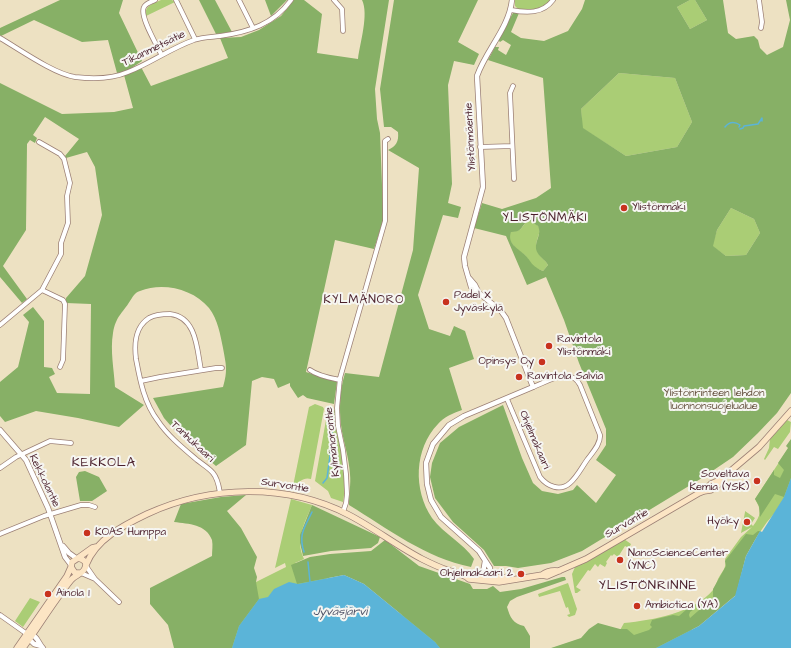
<!DOCTYPE html>
<html>
<head>
<meta charset="utf-8">
<style>
  body { margin:0 }
  canvas { display:block; background:#ede1c2 }
</style>
</head>
<body>
<canvas width="791" height="648"></canvas>
<script>
const context = document.querySelector('canvas').getContext('2d');
context.lineJoin = 'round';
function paint(path, color) { context.fillStyle = color; context.fill(path, 'evenodd'); }
function strokePath(path, color, width, dash) { context.strokeStyle = color; context.lineWidth = width; context.lineCap = dash ? 'butt' : 'round'; context.setLineDash(dash || []); context.stroke(path); }
function drawText(font, color, halo, rows, align = 'center') {
  context.font = font + ' "Architects Daughter",sans-serif'; context.lineWidth = 4; context.setLineDash([]); context.textBaseline = 'middle'; context.strokeStyle = halo; context.fillStyle = color; for (const [text, x, y, turn = 0] of rows) {
    context.save(); context.translate(x, y); context.rotate((+turn || 0) * Math.PI / 180); context.textAlign = isNaN(turn) ? turn : align; if (halo) context.strokeText(text, 0, 0); context.fillText(text, 0, 0); context.restore();
  }
}
paint(new Path2D(`
  M161,0H172L175,2L146,16C144,6 152,4 161,0Z
  M515,0H551C542,10 530,11 518,9L515,6Z
  M690,0H695L707,20L690,29L677,7Z
  M619,73L675,78L692,122L677,147L626,156L582,128L581,109Z
  M731,208L754,219L760,233L746,255L726,256L712,246L717,230Z
  M530,221C549,228 533,237 537,250C539,257 545,259 548,265L543,271L533,267L525,255L517,250L510,241L509,236L511,231C520,232 521,229 526,222Z
  M315,404L323,407L324,409L311,479C304,477 299,481 295,487L293,486L309,407Z
  M328,409L335,410C340,438 349,474 343,502L331,498L328,491L315,481Z
  M787,420L791,422L790,432L778,449L774,447L765,460L764,459L769,448L770,439Z
  M791,444V494L767,522L679,648H601L619,632L624,623C654,620 693,613 713,590C715,587 717,582 718,579C722,571 727,568 725,559L741,537L752,527L741,533L745,512V511L755,518L751,524L753,526C761,515 762,511 755,499Z
  M291,499L312,505C304,525 295,539 304,559L295,563L471,648H218L256,582L286,567L285,563L275,568Z
  M624,539L631,544L629,548L625,546L618,557L614,554L612,556L611,555L606,562L607,563L605,567L600,564L598,567L595,564L590,571L588,570L576,587L581,590L577,593H575L572,574L575,567Z
  M568,583L577,609L575,615L569,617L567,615L570,614L568,607L566,608L560,591L539,597L538,594Z
  M30,598L40,602L23,627L15,621Z`), '#aacd75');
paint(new Path2D(`
  M60,0H123L119,13L142,61L127,71L117,73L108,40L82,42L34,20L1,36L0,35V28Z
  M199,0H215L232,32L216,34Z
  M265,0H287L271,16Z
  M294,0H304L322,14L317,53L358,59C360,43 369,14 362,0H389L375,89L377,119L380,133L383,211V221L374,249L335,240L306,372L337,382L334,404L307,398L303,395L298,398L290,386V383L278,388L274,379L262,377L252,381L246,445L216,466L177,433L164,418L153,398L223,387C228,370 226,365 223,348C220,334 218,320 209,308C193,289 163,282 140,291C134,293 133,297 130,301C122,314 116,316 113,333C110,351 114,369 115,387L144,405L119,427L78,418L36,411L5,422L0,416V382L18,367L29,322L23,315L33,307L44,321V367L52,368L55,374L49,377L57,393L90,394L91,304L66,303V298L85,276L102,215L95,167L87,152L66,158L65,156L79,139L45,117L33,135L37,138L35,143L30,140L27,144L26,230L3,266L27,299L22,303L0,277V83L62,114L114,112L133,108L124,75L141,67L151,86L228,58L220,38L241,37L259,30L281,16Z
  M394,0H478L458,42L479,54L474,65L454,61L448,85L452,184L448,203L461,207L458,218L443,215L418,295L429,329L450,336L454,326L465,331L474,359L449,368L462,410C453,413 444,417 438,424C414,449 413,490 432,518C444,534 463,543 474,559L471,567C426,558 388,529 349,505C349,494 351,484 350,474C349,457 343,441 341,425C339,408 340,389 345,373L379,377L413,250L419,168L388,150C396,146 399,142 398,132L391,127H384L380,89Z
  M585,0H690L677,7L690,29L707,20L695,0H723L728,33L736,39L754,36L758,40L760,48L767,55L783,47L790,20L786,0H791V393L777,413L758,433L733,457L702,478L582,551L551,563L518,568L506,566H494L484,550L453,522L435,498L430,477L432,463L440,443L459,427L503,405L522,458L533,483L542,491L558,494L573,490L577,485L596,503L616,475L596,460L606,445V429L579,363L564,320L546,277L527,285L506,236L474,228L482,203L502,209L536,198L551,188L543,78L488,60L495,47H499L498,50L506,55L511,45L503,40L500,42L498,40L513,13H519L511,32L521,38L544,41L568,31L582,9ZM619,73L675,78L692,122L677,147L626,156L583,128L581,109ZM731,208L754,219L760,233L746,255L726,256L713,246L717,230ZM530,221L538,226C542,234 535,240 536,249C538,257 545,259 548,265L543,271C530,265 533,263 524,254C517,248 507,243 511,232C521,232 521,228 526,222Z
  M791,439V478L784,497L775,494L760,517L759,506L755,499L774,470V475L780,478L784,470L778,463L788,448L786,446Z
  M85,471L99,477L107,491L92,501H80L76,477L79,472Z
  M246,495L227,511L241,528L257,557L254,568L257,577L256,582L259,599L239,626L232,648H174L168,625L150,604V588L212,556C212,551 213,545 212,540C206,524 189,524 174,522L181,504L221,497Z
  M312,505L380,537L378,543L371,548L331,551L303,556L300,543V535Z
  M758,531H760L746,556L736,595L699,626L656,648H551L581,638L589,629L598,623L620,629H627L634,635L649,630L652,627L650,625L652,620L673,615L679,616L687,609L692,607L694,609L690,612L689,615L690,618L713,598V589L726,566L725,561L746,534L753,535Z
  M385,540L419,566L470,584L473,589H487L493,586L500,592L521,589L562,577H565L566,580L517,597L510,601L507,607C510,617 513,624 524,626L530,636V648H440L435,642L364,584L344,575L297,584L291,565L310,557L330,554L371,551Z`), '#87b066');
paint(new Path2D(`
  M791,478V648H656L699,626L735,596L746,556L760,531L762,532L784,497Z
  M344,575L364,584L435,642L440,648H232L239,626L259,599L268,597L274,589L289,582L298,584Z`), '#5bb4d8');
strokePath(new Path2D(`
  M725,127C729,122 734,121 740,125L739,127
  M740,129L743,128L744,126L758,124L762,118V121
  M323,483L327,478L332,441V414
  M304,552C298,534 305,527 312,512
  M308,562L310,582`), '#5bb4d8', 1.5);
const minor = new Path2D(`
  M155,0C151,2 146,3 144,7C139,16 157,45 161,54
  M176,0L195,39
  M239,0L253,28
  M334,0L342,9L343,31
  M759,0L762,22L761,28
  M511,10C526,13 543,14 553,0
  M0,38C19,49 54,74 75,77C92,79 112,79 128,72C151,63 171,48 194,40C202,37 212,37 220,36C249,32 274,24 291,0
  M513,86L510,93L514,179
  M480,147L512,146
  M42,290L63,300L65,304L63,360L60,367
  M0,325L42,290L61,254V243L68,223L67,196L70,183L64,159L60,154L39,142
  M201,370C197,350 197,317 170,314C163,314 156,314 149,318C135,327 134,343 136,359C140,380 144,403 158,421C168,436 183,448 197,460C202,464 209,468 213,473C218,479 219,487 220,493
  M310,370C318,376 330,378 340,380
  M141,381L160,377L216,368H222
  M507,399L540,477C547,486 560,492 570,483C577,477 582,467 587,460C592,453 601,444 600,435L580,385C571,366 547,382 533,387
  M0,468L16,457L50,441L71,443
  M343,512L346,503L347,494L346,474L343,450L338,426L337,408L340,378L385,221V141L388,139
  M0,534L44,516L81,505H89L95,507
  M86,566L95,579L119,602
  M81,573L95,579
  M0,615L27,634`);
const tertiary = new Path2D(`
  M469,278L475,285L479,293
  M0,430L26,460L48,508L65,557L71,565
  M63,546L69,553L76,558
  M482,579L485,561
  M490,580V568L479,551L441,517L431,500L427,484L426,463L433,444L449,425L464,416L533,387L506,318L501,311L479,293L474,291L471,287L465,266L464,257L483,187L477,76C486,50 509,28 512,0
  M30,634C38,636 38,643 43,648
  M28,638L34,644L41,646`);
const secondary = new Path2D(`
  M704,491L711,484L720,480
  M78,558L92,548L96,547
  M86,565C96,539 124,525 147,514C210,485 287,483 349,515C374,528 397,546 422,559C430,563 438,567 447,570C454,573 463,573 469,579L499,582L542,575L547,576L586,559L699,493L704,491L711,490L718,485L720,480L759,447L791,411
  M542,575C547,571 552,570 559,571
  M466,576L471,575L507,578L509,580
  M17,648L67,576L71,567
  M23,648C39,626 54,601 71,580C75,575 83,574 85,568C88,562 83,559 78,558L72,562L71,567L75,573H79`);
strokePath(minor, '#9c8076', 5.5);
strokePath(tertiary, '#9c8076', 6);
strokePath(secondary, '#9c8076', 7);
strokePath(minor, '#fff', 4);
strokePath(tertiary, '#fff', 4.5);
strokePath(secondary, '#fce5c4', 5.5);
for (const [x, y, r, color] of [
  [624,208,4,"#c8321e"],
  [446,302,4,"#c8321e"],
  [549,346,4,"#c8321e"],
  [542,362,4,"#c8321e"],
  [519,377,4,"#c8321e"],
  [757,481,4,"#c8321e"],
  [747,522,4,"#c8321e"],
  [87,533,4,"#c8321e"],
  [620,560,4,"#c8321e"],
  [521,574,4,"#c8321e"],
  [48,594,4,"#c8321e"],
  [637,606,4,"#c8321e"]
]) { const dot = new Path2D(); dot.arc(x, y, r, 0, 2 * Math.PI); context.fillStyle = color; context.fill(dot); strokePath(dot, '#f6f6f2', 1.5); }
drawText('11px', '#4a1f2b', '#f6f6f2', [
  ["Tikanmetsätie",154,49,-26],
  ["Ylistönmäentie",471,137,-93],
  ["Ohjelmakaari",534,440,67],
  ["Tanhukaari",192,442,43],
  ["Kylmänorontie",333,442,-96],
  ["Kekkolantie",44,481,64],
  ["Survontie",285,486,9],
  ["Survontie",627,524,-30]
]);
drawText('11px', '#4a1f2b', '#f6f6f2', [
  ["Ylistönmäki",632,208],
  ["Padel X",454,296],
  ["Jyväskylä",454,309],
  ["Ravintola",557,340],
  ["Ylistönmäki",557,353],
  ["Opinsys Oy",534,362,"right"],
  ["Ravintola Salvia",527,377],
  ["Soveltava",749,475,"right"],
  ["Kemia (YSK)",749,488,"right"],
  ["Hyöky",739,522,"right"],
  ["KOAS Humppa",95,533],
  ["NanoScienceCenter",628,554],
  ["(YNC)",628,567],
  ["Ohjelmakaari 2",513,574,"right"],
  ["Ainola 1",56,594],
  ["Ambiotica (YA)",645,606]
], 'left');
drawText('11px', '#675341', '#f6f6f2', [
  ["Ylistönrinteen lehdon",714,394],
  ["luonnonsuojelualue",714,407]
]);
context.letterSpacing = '1px';
drawText('12px', '#4a1f2b', '#f6f6f2', [
  ["YLISTÖNMÄKI",545,218],
  ["KYLMÄNORO",364,300]
]);
context.letterSpacing = '0px';
drawText('italic 12px', '#505368', '#f6f6f2', [
  ["Jyväsjärvi",340,612]
]);
context.letterSpacing = '1px';
drawText('13px', '#4a1f2b', '#f6f6f2', [
  ["KEKKOLA",104,463],
  ["YLISTÖNRINNE",648,586]
]);
context.letterSpacing = '0px';
</script>
</body>
</html>
